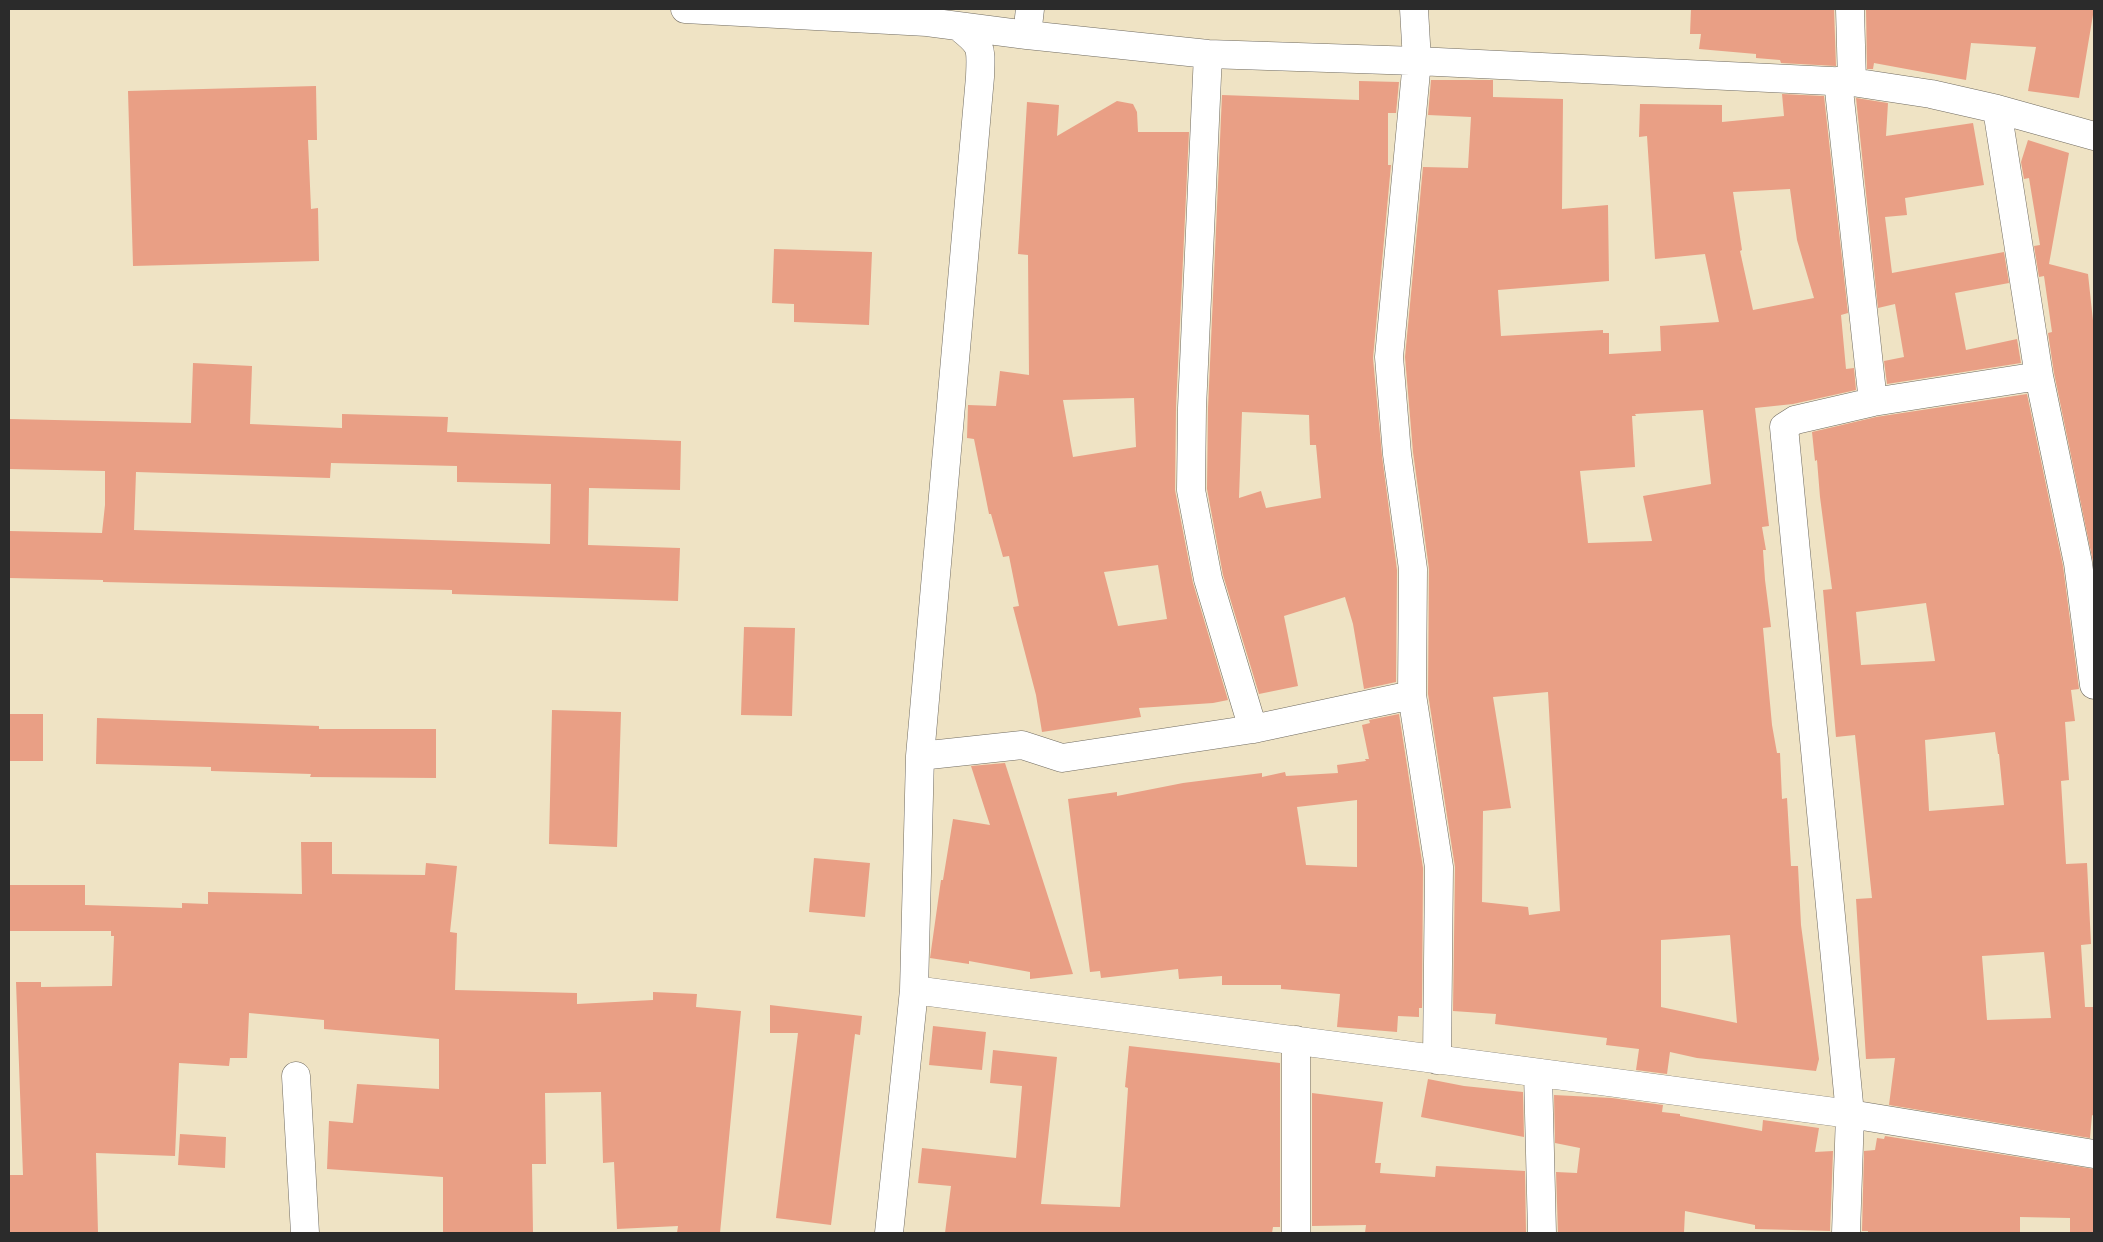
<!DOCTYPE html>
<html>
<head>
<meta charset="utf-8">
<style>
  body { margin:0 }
  #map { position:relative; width:2103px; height:1242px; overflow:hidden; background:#efe3c4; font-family:"IM FELL Double Pica",serif }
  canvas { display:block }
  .frame { position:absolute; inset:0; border:10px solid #2b2b2b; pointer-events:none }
</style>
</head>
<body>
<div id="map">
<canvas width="2103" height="1242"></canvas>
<div class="frame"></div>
</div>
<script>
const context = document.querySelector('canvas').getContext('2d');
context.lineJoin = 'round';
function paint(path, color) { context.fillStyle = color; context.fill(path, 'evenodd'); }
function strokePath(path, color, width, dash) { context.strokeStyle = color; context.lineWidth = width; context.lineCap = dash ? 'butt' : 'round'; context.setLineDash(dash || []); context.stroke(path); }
paint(new Path2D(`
  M1691,9H1834L1836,66L1781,63L1780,60L1756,58V54L1699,49L1701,34H1690Z
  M1866,9H2094L2079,98L2028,91L2036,47L1971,43L1966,80L1874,63L1873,69H1867Z
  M1431,80H1493V97L1563,99L1562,209L1608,205L1609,281L1498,290L1501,336L1603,330V333H1609V354L1661,351L1660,326L1719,322L1705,254L1655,259L1647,136L1639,137L1640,104L1722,105V122L1784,116L1782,94L1824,96L1848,313L1841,315L1846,369L1854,368L1856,390L1793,404L1755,408L1769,526L1762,527L1766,550H1763L1765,580L1771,627L1763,628L1772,725L1777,753H1780L1782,799L1787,798L1791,866H1798L1801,925L1819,1059L1816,1071L1697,1058L1670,1052L1667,1074L1636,1070L1639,1049L1606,1045L1607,1038L1495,1024L1496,1014L1453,1011L1455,867L1428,694L1429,569L1413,452L1405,357L1423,167L1468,168L1471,117L1428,115ZM1790,189L1797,240L1814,298L1753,310L1740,251L1742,250L1733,192ZM1703,410L1711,484L1643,496L1652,541L1588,543L1580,471L1635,467L1632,416H1636L1635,414ZM1548,692L1560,911L1529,915L1528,907L1482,902L1483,811L1511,808L1493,697ZM1730,935L1737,1023L1661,1007V940Z
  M1359,81L1399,82L1396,113H1388V165H1391L1373,358L1382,456L1397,570L1396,682L1364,689L1353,624L1345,597L1284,616L1298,686L1259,694L1223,575L1207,489L1208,408L1222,95L1359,100ZM1242,412L1309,415L1310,445H1316L1321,498L1266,508L1261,491L1239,498Z
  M316,86L317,140H308L311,209L318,208L319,261L133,266L128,91Z
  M1856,98L1888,103L1886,136L1973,123L1984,185L1905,198L1907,215L1885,217L1892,273L2004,252L2009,283L1955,293L1966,350L2017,339L2021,363L1887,384L1884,361L1904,357L1895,304L1878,308Z
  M1117,101L1133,104L1137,112L1138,132H1189L1176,407L1175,490L1193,583L1228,700L1213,703L1139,708L1141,717L1042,732L1036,695L1013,607L1019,606L1009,556L1003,557L991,514H989L974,439L967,438L968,405L996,406L1000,371L1029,375L1028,255L1018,254L1027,102L1059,105L1057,136ZM1134,398L1136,447L1073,457L1063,400ZM1158,565L1167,619L1118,626L1104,572Z
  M2028,140L2069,153L2049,264L2088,274L2094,330V567L2054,373L2048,333L2052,332L2044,276L2039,277L2034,246L2040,245L2029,178L2024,179L2021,162Z
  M774,249L872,252L869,325L794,322V304L772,303Z
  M193,363L252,366L250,424L342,428V414L448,417L447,432L681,441L680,490L589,488L588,545L680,548L678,601L452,594V590L103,582V580L9,578V531L102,533L105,505V471L9,469V419L191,423ZM331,463L457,466V482L551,484L550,544L134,530L136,472L330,478Z
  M2027,394L2063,566L2079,689L2071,690L2075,721L2065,722L2069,780L2061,781L2066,864L2087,863L2091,944L2081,945L2085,1007H2094V1116L2092,1115L2090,1138L1889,1105L1895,1058L1866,1059L1856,899L1872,898L1855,735L1836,737L1823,590L1832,589L1820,497L1817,460L1815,461L1812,432L1876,417ZM1926,603L1935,661L1861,665L1856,612ZM1995,732L1998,754H1999L2004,805L1929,811L1925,740ZM2044,952L2051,1018L1987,1020L1982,956Z
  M744,627L795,628L792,716L741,715Z
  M552,710L621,712L617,847L549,844Z
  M9,714H43V761H9Z
  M1399,714L1423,868L1422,1008H1419V1017L1398,1016L1397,1032L1337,1027L1340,994L1281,989V985H1222V976L1179,979L1178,969L1101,978L1100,971L1090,972L1068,799L1117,792V796L1183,783L1262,773V777L1285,772L1286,776L1338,773L1337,765L1366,761L1365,759H1369L1362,725L1370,723L1369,720ZM1357,800V867L1306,865L1297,807Z
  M97,718L319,726V729H436V778L310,777L311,774L211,771V767L96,764Z
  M1005,763L1073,974L1030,979V972L969,961V964L930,958L941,880H943L953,819L990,825L971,766Z
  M301,842H332V874L425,875L426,863L457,866L450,932L457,933L455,990L577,993V1004L653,1000V992L697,994L696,1007L741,1011L720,1233H677L678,1226L617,1229L614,1162L603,1163L601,1092L545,1093L546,1164H532L533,1233H443V1177L327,1169L329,1121L353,1123L357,1084L439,1089V1039L324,1029V1020L249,1013L247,1058H230L229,1066L179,1063L175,1156L96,1153L98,1233H9V1175H23L16,982H41V987L112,986L114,936H111V931H9V885H85V905L182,908V903L208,904V892L302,894Z
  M814,858L870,863L865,917L809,912Z
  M770,1005L862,1016L860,1035L855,1034L831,1225L776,1218L798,1033H770Z
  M933,1026L986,1032L982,1070L929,1065Z
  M1129,1046L1280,1063V1227H1273L1272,1233H945L951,1186L918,1183L922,1148L1016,1158L1022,1086L990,1083L993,1050L1057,1057L1041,1204L1120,1207L1128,1088L1125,1087Z
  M1428,1079L1464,1086L1523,1092L1524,1137L1421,1117Z
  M1312,1093L1383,1102L1375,1163H1381L1380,1173L1435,1177L1436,1166L1525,1171L1526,1233H1365L1366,1225L1312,1226Z
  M1554,1095L1612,1098L1663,1105L1662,1112L1680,1114V1116L1762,1131L1763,1120L1819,1128L1815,1152L1833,1151L1830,1231L1755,1229V1225L1685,1211L1684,1233H1558L1556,1172L1577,1173L1580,1148L1555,1143Z
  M180,1134L226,1137L225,1168L178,1165Z
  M1885,1136L2094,1169V1233H2070V1218L2020,1217V1233H1868V1231H1862L1864,1151L1875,1150L1877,1138L1884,1139Z`), '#e99f85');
const minor = new Path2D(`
  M685,9L927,22L1027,35L1208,54L1417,61L1852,82L1931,94L1997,109L2094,136
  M1414,9L1417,61L1389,357L1397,454L1413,569L1412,695L1439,867L1437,1060
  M1850,9L1852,82
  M1027,35L1030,9
  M1208,54L1192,408L1191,490L1208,579L1253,729
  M1838,81L1873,402
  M1997,109L2039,376L2078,563L2094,685
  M920,756L1022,745L1062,758L1253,729L1412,695
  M914,990L1850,1114L2094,1154
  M1538,1073L1542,1233
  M296,1076L305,1233
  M889,1233L914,990L920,756L980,77C981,47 983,46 959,27
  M1296,1233V1040
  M1846,1233L1850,1114L1784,427L1795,420L1873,402L2039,376`);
strokePath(minor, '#706b61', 29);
strokePath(minor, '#fff', 28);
</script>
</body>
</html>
